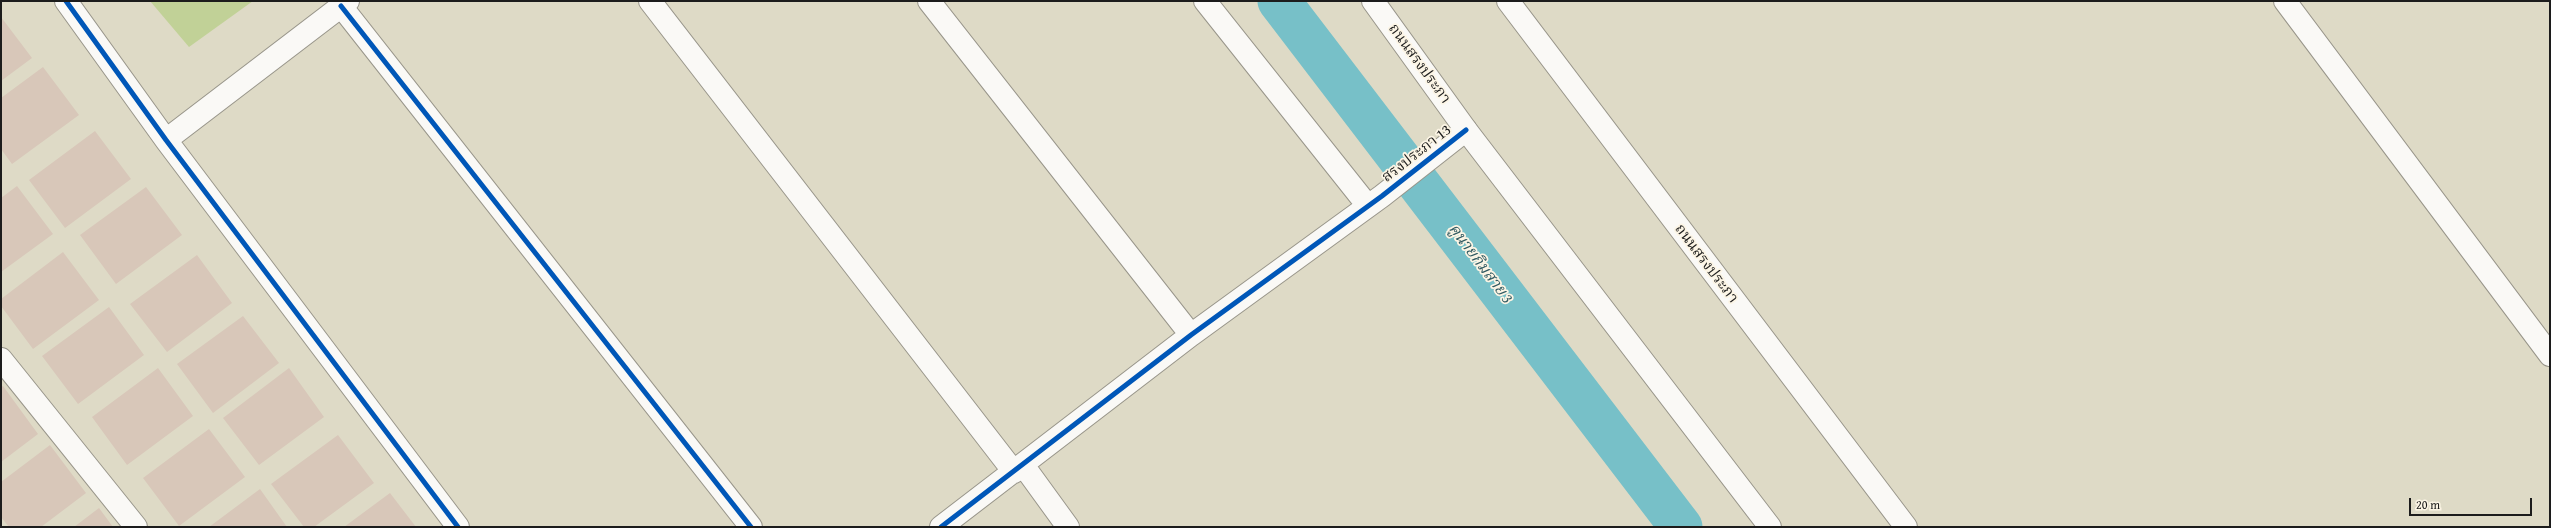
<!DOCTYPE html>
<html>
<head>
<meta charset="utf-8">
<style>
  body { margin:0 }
  #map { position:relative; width:2551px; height:528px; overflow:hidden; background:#dedac6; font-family:"Gentium Book Plus",serif }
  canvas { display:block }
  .frame { position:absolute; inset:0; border:2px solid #1c1c1c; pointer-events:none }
  .scale { position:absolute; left:2409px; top:498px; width:123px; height:18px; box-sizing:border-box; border:2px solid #1c1c1c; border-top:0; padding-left:5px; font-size:12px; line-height:14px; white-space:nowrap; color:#1c1c1c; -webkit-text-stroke:3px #fcf5e5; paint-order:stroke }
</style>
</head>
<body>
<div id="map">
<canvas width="2551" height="528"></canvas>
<div class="frame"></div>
<div class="scale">20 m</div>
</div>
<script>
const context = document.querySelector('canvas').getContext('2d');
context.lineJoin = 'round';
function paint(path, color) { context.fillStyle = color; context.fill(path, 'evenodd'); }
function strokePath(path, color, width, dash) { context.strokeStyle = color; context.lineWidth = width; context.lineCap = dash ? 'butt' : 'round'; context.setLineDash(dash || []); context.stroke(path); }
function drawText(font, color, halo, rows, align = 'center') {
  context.font = font + ' "Gentium Book Plus","Noto Serif Thai",serif'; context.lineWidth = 3.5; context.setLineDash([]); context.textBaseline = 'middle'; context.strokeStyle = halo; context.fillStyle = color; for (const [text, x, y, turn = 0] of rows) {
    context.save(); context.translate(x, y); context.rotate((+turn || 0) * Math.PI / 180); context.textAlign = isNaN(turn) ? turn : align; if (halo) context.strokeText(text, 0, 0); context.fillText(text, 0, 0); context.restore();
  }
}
paint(new Path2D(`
  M150,1H253L189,47Z`), '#c1d197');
strokePath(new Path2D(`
  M1279,1L1681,527`), '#77c0c8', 43);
paint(new Path2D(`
  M1,17L32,58L1,81Z
  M43,67L79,115L12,164L1,149V98Z
  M95,131L131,179L65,228L29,180Z
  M17,186L53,234L1,272V198Z
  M146,187L182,235L116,284L80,235Z
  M63,252L99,300L33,349L1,306V299Z
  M197,255L232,303L167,352L130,304Z
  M109,307L144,355L78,404L42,356Z
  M243,316L279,363L213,413L177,364Z
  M158,368L193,416L127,465L92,417Z
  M289,368L324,417L259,465L223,418Z
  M3,386L38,434L1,462V387Z
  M209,429L245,477L179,526L143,478Z
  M338,435L374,483L314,527H304L271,484Z
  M50,445L86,493L41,527H9L1,517V482Z
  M260,489L287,527H209Z
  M390,493L416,527H344Z
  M99,508L113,527H74Z`), '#d8c7b9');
const service = new Path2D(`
  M2285,1L2550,355`);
const minor = new Path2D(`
  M66,1L166,140L458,527
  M650,1L1014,472
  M929,1L1191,335
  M1205,1L1368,206
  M341,6L751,527
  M166,140L348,1
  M1,359L136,527
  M1023,465L1068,527
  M941,527L1191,335L1382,196L1466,130`);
const secondary = new Path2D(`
  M1373,1L1466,130L1770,527
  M1508,1L1906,527`);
strokePath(service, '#98958a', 24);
strokePath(minor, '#98958a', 24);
strokePath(secondary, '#98958a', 24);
strokePath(service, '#faf9f6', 22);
strokePath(minor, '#faf9f6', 22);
strokePath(secondary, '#faf9f6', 22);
strokePath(new Path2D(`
  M66,1L166,140L458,527
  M341,6L751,527
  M941,527L1191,335L1382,196L1466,130`), '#0057b8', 5);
drawText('15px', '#1c1c1c', '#fcf5e5', [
  ["ถนนสรงประภา",1419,64,54],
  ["สรงประภา 13",1417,154,-38],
  ["ถนนสรงประภา",1706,264,53]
]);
drawText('italic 16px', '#2f5961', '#fcf5e5', [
  ["คูนายกิมสาย 3",1480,264,53]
]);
</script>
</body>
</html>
